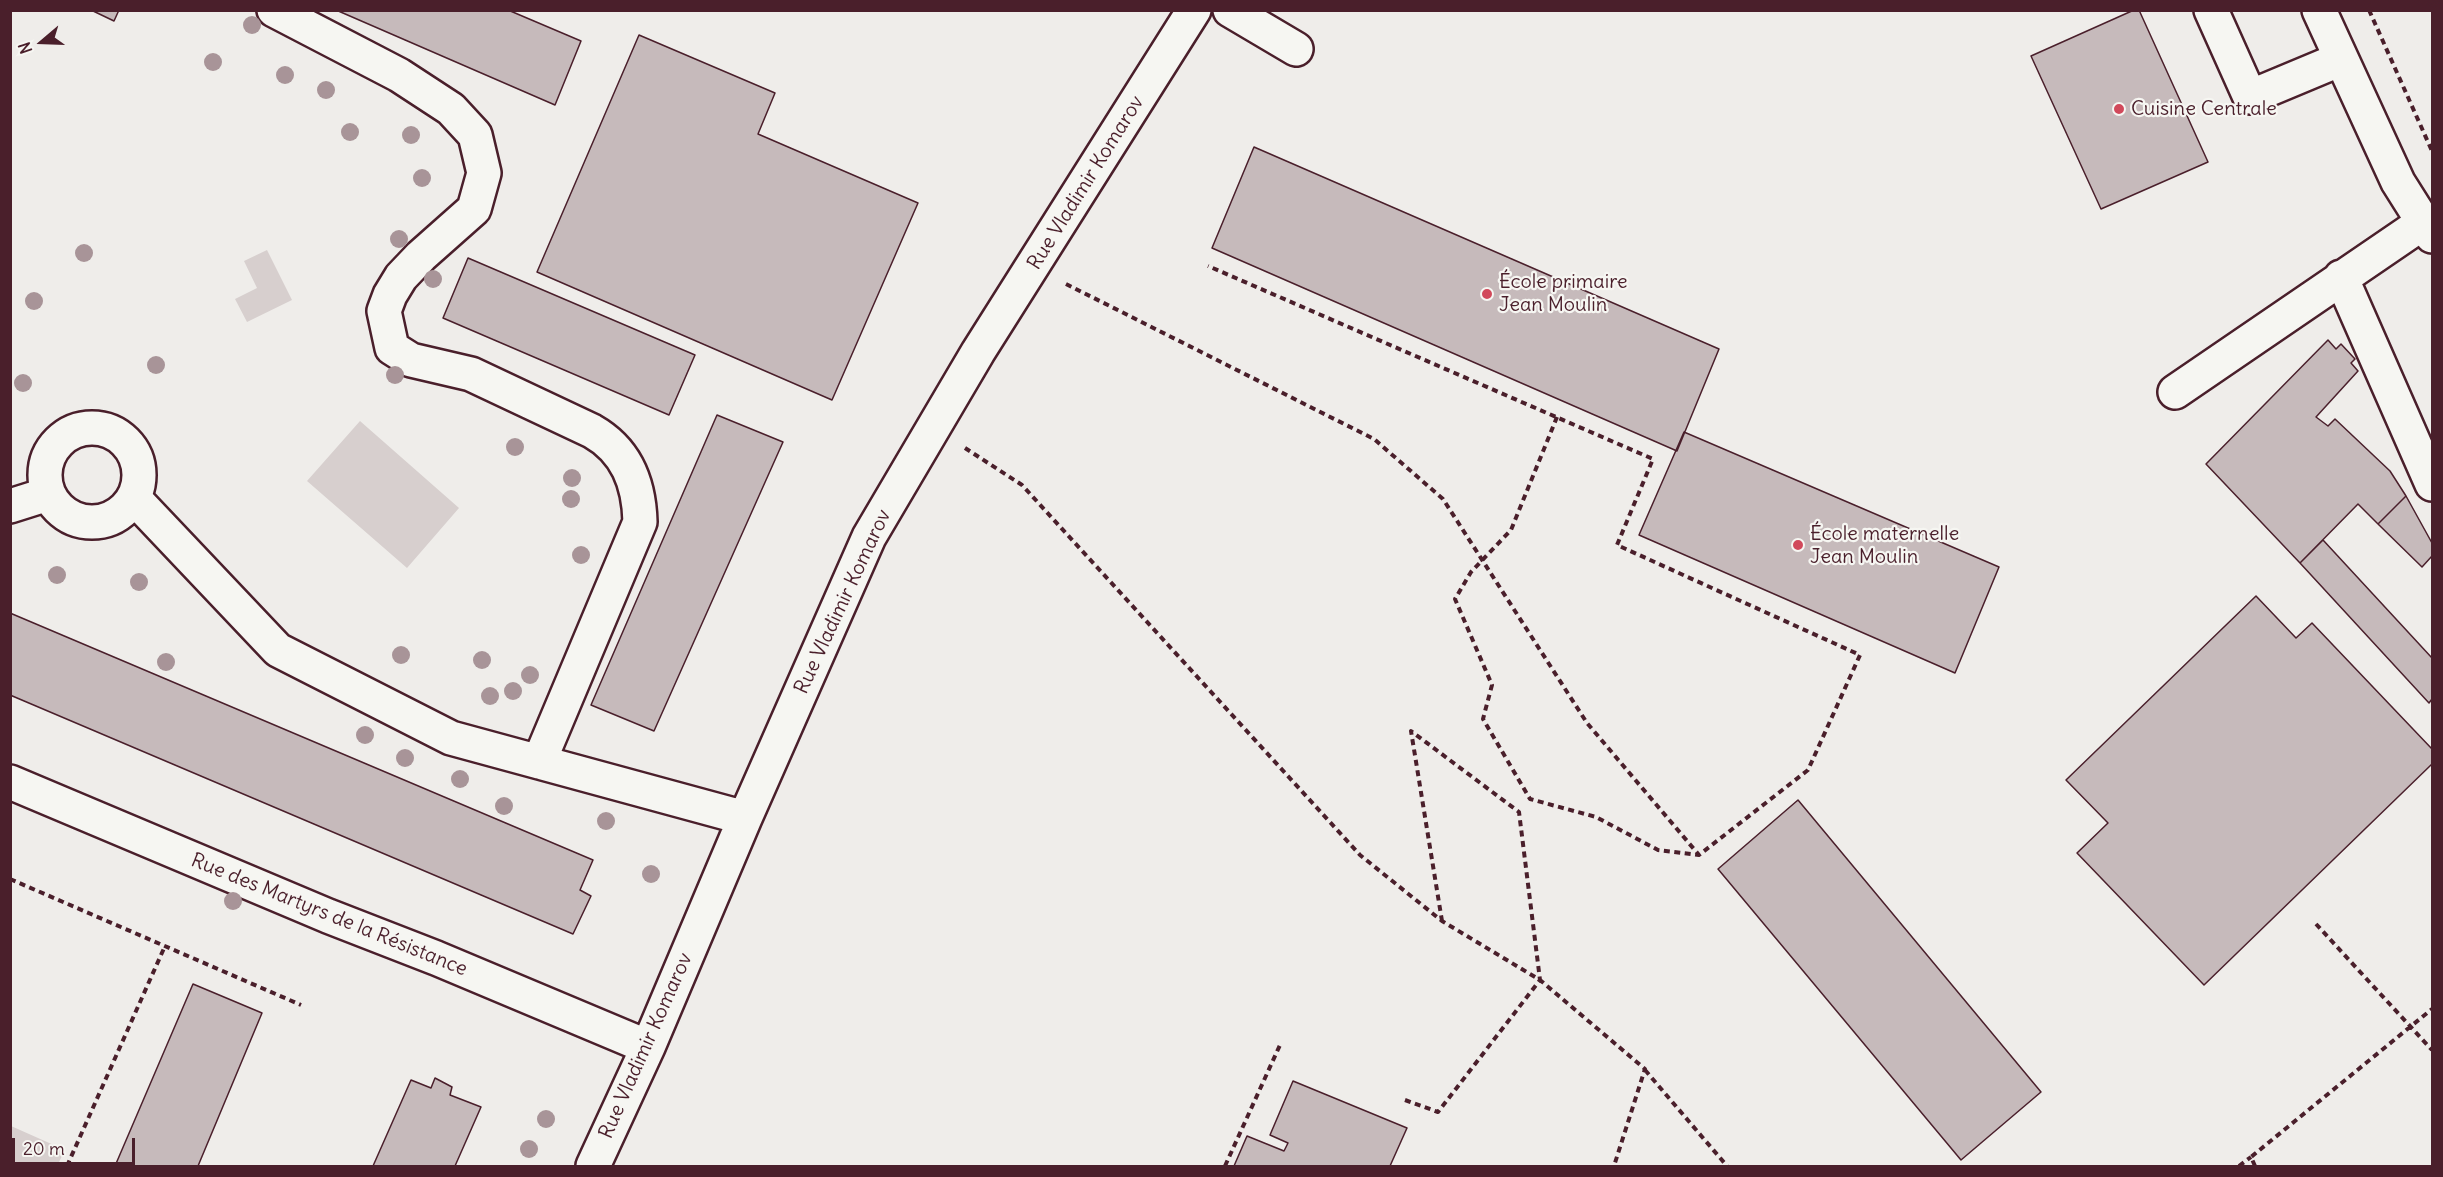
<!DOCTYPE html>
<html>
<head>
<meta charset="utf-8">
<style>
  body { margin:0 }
  #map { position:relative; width:2443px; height:1177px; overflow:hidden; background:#efedea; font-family:Delius,sans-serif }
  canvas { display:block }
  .frame { position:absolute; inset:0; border:12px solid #4a1f2b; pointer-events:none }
  .north { position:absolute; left:12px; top:12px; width:60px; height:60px; -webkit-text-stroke:4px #f6f6f2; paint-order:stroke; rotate:251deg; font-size:16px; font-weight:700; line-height:24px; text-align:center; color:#4a1f2b }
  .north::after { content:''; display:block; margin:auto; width:21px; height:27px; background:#4a1f2b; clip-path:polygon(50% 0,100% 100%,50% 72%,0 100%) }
  .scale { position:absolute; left:12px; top:1138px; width:123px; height:27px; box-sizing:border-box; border:3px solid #4a1f2b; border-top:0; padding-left:8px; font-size:18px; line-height:21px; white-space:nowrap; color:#4a1f2b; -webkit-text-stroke:4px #f6f6f2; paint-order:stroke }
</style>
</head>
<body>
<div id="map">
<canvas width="2443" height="1177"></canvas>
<div class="frame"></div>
<div class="north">N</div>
<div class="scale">20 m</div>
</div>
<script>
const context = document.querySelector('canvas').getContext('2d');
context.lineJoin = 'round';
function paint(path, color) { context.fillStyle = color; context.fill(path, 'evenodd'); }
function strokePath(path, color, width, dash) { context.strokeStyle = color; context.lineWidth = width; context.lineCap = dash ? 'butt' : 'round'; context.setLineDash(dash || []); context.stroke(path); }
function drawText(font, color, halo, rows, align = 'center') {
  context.font = font + ' Delius,sans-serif'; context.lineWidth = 4.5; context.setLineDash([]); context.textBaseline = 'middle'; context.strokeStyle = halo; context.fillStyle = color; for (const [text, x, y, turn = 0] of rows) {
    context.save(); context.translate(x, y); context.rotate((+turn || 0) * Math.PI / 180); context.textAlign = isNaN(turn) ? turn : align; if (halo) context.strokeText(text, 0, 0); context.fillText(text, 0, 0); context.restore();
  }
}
paint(new Path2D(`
  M267,250L292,300L247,322L235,299L257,288L244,261Z
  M360,421L459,508L407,568L307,481Z
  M11,1126L65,1150L57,1166H11Z`), '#d7cfce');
const building = new Path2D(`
  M91,10H119L114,21Z
  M336,10H508L581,41L555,105Z
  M2134,10H2139L2208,162L2101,209L2031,56Z
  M639,35L775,93L758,134L918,203L832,400L537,272Z
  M1254,147L1719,349L1677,451L1212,248Z
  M468,258L695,355L669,415L443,318Z
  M2328,340L2336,349L2341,344L2355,359L2351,363L2358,371L2316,417L2328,426L2335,419L2390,471L2406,496L2378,524L2358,504L2300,563L2206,464Z
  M717,415L783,442L654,731L591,705Z
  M1684,432L1999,567L1955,673L1639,535Z
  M2406,496L2432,543V556L2422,567L2378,524Z
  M2323,540L2432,658V699L2429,703L2300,563Z
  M2256,596L2296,638L2312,623L2432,749V764L2204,985L2077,853L2108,823L2066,780Z
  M10,613L593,860L580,890L591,896L573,934L10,695Z
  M1798,800L2041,1092L1961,1160L1718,869Z
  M193,984L262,1013L198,1166H115Z
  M435,1078L452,1087L450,1095L481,1107L455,1166H373L411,1080L431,1088Z
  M1293,1081L1407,1128L1390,1166H1234L1247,1136L1284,1151L1288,1143L1270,1135Z`);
paint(building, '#c6babb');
strokePath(building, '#4a1f2b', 1.5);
const minor = new Path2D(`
  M274,10L399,75L451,109L475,135L484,173L474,209L421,256L401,277L390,295L384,311L392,348L411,360L471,374L592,431C627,451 639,483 640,522L539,762
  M1230,10L1296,49
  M2211,10L2250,97L2341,59
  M2319,10L2398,182L2432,236
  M2341,277L2432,484
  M2175,392L2424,222
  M45 475a47 47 0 1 1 94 0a47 47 0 1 1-94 0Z
  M134,498L278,650L451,738L745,818
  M10,506L48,494
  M10,782L328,916L436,958L648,1047
  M593,1166L648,1047L745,818L869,537L978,352L1194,10`);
strokePath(minor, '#4a1f2b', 38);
strokePath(new Path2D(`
  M2369,10L2432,151
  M1066,284L1374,439L1443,499L1587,723L1699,855L1808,770L1860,655L1617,545L1653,459L1208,266
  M1557,417L1511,530L1471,572L1455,599L1492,685L1483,719L1530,799L1596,817L1658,850L1699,855
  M965,448L1022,485L1360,855L1442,921L1540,980L1645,1069L1614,1166
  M10,879L301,1005
  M2316,924L2432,1050
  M1645,1070L1727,1166
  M1405,1100L1438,1112L1540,980L1519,812L1411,731L1442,921
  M67,1166L165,946
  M1225,1166L1280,1045
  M2239,1166L2251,1157
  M2255,1166L2251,1157L2432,1009`), '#4a1f2b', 4, [6, 4.5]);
strokePath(minor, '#f6f6f2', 33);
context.fillStyle = '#a89498';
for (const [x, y] of [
  [252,25],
  [213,62],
  [285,75],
  [326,90],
  [350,132],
  [411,135],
  [422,178],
  [399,239],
  [84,253],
  [433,279],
  [34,301],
  [156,365],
  [395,375],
  [23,383],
  [515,447],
  [572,478],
  [571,499],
  [581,555],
  [57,575],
  [139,582],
  [401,655],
  [482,660],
  [166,662],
  [530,675],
  [513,691],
  [490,696],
  [365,735],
  [405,758],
  [460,779],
  [504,806],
  [606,821],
  [651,874],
  [233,901],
  [546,1119],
  [529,1149]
]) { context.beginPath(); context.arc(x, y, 9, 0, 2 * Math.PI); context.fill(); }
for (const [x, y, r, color] of [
  [2119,109,6,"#d1495b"],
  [1487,294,6,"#d1495b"],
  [1798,545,6,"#d1495b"]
]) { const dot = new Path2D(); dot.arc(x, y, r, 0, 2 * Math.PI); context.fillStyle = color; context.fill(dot); strokePath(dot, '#f6f6f2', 2); }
drawText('20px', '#4a1f2b', '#f6f6f2', [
  ["Cuisine Centrale",2131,109],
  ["École primaire",1499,282],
  ["Jean Moulin",1499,305],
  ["École maternelle",1810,534],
  ["Jean Moulin",1810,557]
], 'left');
drawText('20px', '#4a1f2b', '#f6f6f2', [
  ["Rue Vladimir Komarov",1086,183,-58],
  ["Rue Vladimir Komarov",843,602,-65],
  ["Rue des Martyrs de la Résistance",329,915,22],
  ["Rue Vladimir Komarov",646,1046,-66]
]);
</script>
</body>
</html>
